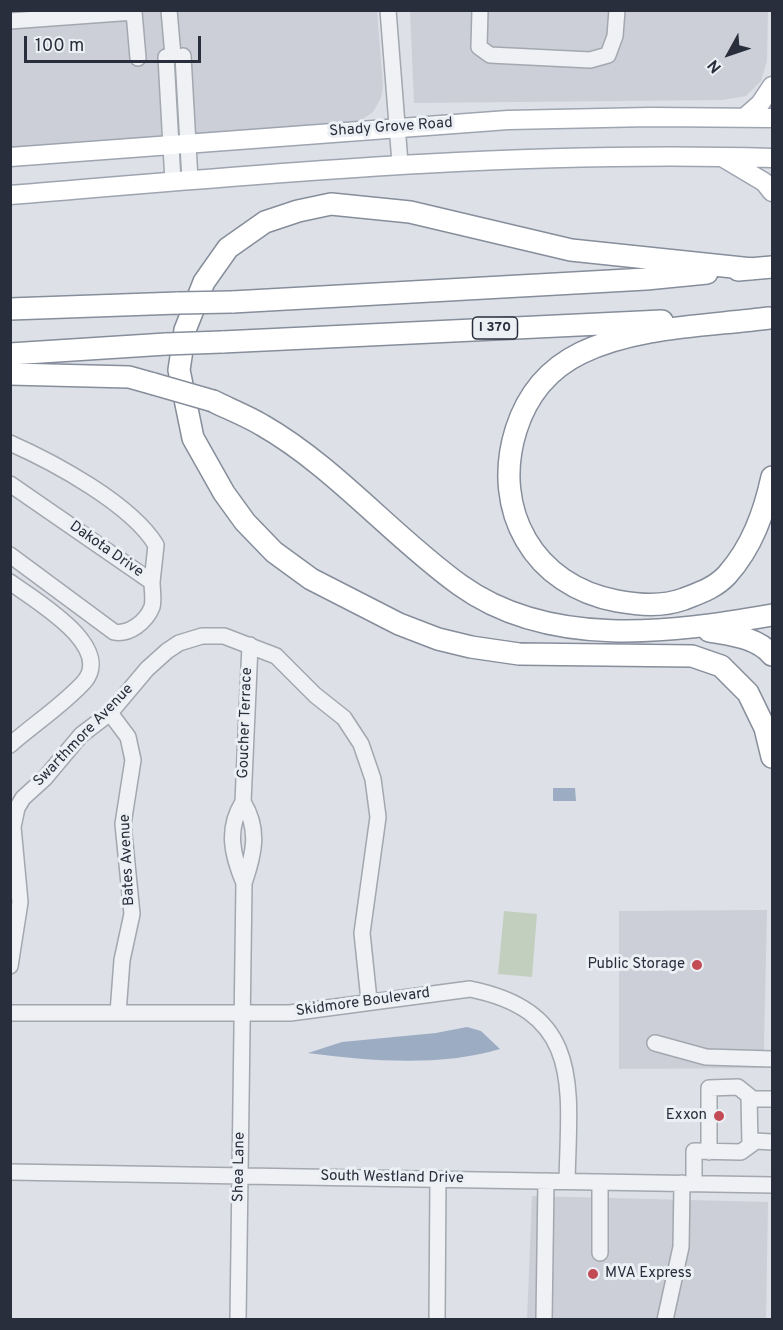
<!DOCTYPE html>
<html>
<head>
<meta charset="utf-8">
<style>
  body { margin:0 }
  #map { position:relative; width:783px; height:1330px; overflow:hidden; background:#dde0e6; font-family:Overpass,sans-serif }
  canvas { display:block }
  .frame { position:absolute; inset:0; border:12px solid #282e3b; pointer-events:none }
  .north { position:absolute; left:699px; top:24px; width:60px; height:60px; -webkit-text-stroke:4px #eceff4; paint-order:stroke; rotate:230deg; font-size:16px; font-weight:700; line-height:24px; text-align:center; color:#282e3b }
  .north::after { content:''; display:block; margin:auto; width:21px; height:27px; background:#282e3b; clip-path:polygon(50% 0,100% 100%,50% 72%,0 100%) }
  .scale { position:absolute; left:24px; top:36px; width:177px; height:27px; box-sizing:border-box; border:3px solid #282e3b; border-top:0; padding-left:8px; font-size:18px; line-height:21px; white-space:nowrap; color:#282e3b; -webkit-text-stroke:4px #eceff4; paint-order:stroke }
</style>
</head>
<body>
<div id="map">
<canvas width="783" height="1330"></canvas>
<div class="frame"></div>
<div class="north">N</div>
<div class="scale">100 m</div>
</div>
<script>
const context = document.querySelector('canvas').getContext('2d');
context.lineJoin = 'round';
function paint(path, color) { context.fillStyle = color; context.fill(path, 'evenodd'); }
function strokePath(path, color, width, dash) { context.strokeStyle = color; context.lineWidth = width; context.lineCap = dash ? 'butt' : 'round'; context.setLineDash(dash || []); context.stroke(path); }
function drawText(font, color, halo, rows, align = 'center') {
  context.font = font + ' Overpass,sans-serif'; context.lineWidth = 6; context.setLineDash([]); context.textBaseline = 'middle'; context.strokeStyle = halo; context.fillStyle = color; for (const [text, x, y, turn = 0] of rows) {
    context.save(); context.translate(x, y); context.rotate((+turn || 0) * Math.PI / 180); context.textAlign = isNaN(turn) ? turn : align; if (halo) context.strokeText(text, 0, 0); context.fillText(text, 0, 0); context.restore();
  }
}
paint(new Path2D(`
  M11,11H377L383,86L381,98L373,112L360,121L11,148Z
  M410,11H768L767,61L761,81L746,96L722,100L414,103Z
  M767,910L764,1047L768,1068L619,1069V911Z
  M532,1196L768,1202L766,1319L527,1320Z`), '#cccfd7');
paint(new Path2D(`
  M504,911L537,914L532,977L498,974Z`), '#c2cfbf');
paint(new Path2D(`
  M553,788H575L576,801H553Z
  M467,1027L481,1031L500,1049C439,1067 370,1061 308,1053L342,1042L436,1033Z`), '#9bacc3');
const minor = new Path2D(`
  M169,10L173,56
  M388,10L400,163
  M480,10L479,47L490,55L590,60L608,55L615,36L617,10
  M10,21L134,12L138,58
  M183,56L190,180
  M166,57L173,182
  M10,443C55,463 131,504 156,545L152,582
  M10,484L152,582C152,589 154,600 152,607C146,622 129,635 114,632L10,555
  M10,582C34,600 115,646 84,682C63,705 34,724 10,745
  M110,713L128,737L133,760L123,824L132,914L122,960L118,1013
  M244,883C232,855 226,829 243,802L250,645
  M10,966L20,902L13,827L17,808L23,798L45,778L81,735L110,713L147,669L167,651L179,643L202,636H224L276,656L315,695L344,718L361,744L373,779L378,817L362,933L369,1000
  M10,1013H290L470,989C584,1012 569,1088 567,1181
  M655,1043L706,1057L772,1059
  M749,1096L750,1145
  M709,1152V1088L738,1087L753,1099H772
  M10,1172L772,1185
  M694,1183V1151L741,1152L756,1141L772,1142
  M600,1253V1182
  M238,1320L244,883C254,854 260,830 243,802
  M437,1320L438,1179
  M544,1320L546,1181
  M665,1320L681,1247L682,1183`);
const major = new Path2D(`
  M744,118L760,104L772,86
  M10,157L508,120L650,117L772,118
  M722,157L764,182L772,192
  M10,195C264,174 517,150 772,158`);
const highway = new Path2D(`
  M752,269L571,250L410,212L331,204L298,211L265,222L228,248L204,282L185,330L179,370L193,438L224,493L245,522L274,552L311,579L399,624L438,639L471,647L519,654L692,656L721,666L748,693L765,728L772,757
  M738,270L772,267
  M232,302L646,279L707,273
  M10,309L178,303
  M769,318C708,326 637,326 581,353C548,369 527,395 516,430C491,510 534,586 617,601C640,605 661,607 684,599C699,593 715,588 727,575C752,547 764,513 772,477
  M222,342L662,321
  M10,354L166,344
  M10,374L129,377L154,384
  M213,401C229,409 247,416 262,425C334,466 392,536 460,585C549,649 671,633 772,615
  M709,631C731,635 757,637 772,655`);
strokePath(minor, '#a3a7af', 18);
strokePath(major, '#9ea4b0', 21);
strokePath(highway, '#868d9b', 24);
strokePath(minor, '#eff1f4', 15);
strokePath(major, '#fff', 18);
strokePath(highway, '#fff', 21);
const highwayBridge = new Path2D(`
  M178,303L232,302
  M166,344L222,342
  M154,384L213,401`);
strokePath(highwayBridge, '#868d9b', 24, []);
strokePath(highwayBridge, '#fff', 21);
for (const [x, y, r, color] of [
  [697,965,6,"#c24b55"],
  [719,1116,6,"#c24b55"],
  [593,1274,6,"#c24b55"]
]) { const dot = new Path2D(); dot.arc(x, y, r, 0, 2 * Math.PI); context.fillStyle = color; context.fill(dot); strokePath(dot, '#eceff4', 2); }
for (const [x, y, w] of [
  [495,328,45]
]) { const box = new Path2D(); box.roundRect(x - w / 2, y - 11, w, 22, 4.5); context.fillStyle = '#eceff4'; context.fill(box); strokePath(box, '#282e3b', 1.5); }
drawText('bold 14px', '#282e3b', null, [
  ["I 370",495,328]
]);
drawText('15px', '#282e3b', '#eceff4', [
  ["Shady Grove Road",391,128,-4],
  ["Dakota Drive",106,550,35],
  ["Goucher Terrace",246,723,-88],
  ["Swarthmore Avenue",84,736,-46],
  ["Bates Avenue",128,860,-93],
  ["Skidmore Boulevard",363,1003,-8],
  ["Shea Lane",240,1167,-89],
  ["South Westland Drive",392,1178,1]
]);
drawText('15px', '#282e3b', '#eceff4', [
  ["Public Storage",685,965],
  ["Exxon",707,1116],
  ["MVA Express",605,1274,"left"]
], 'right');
</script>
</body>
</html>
